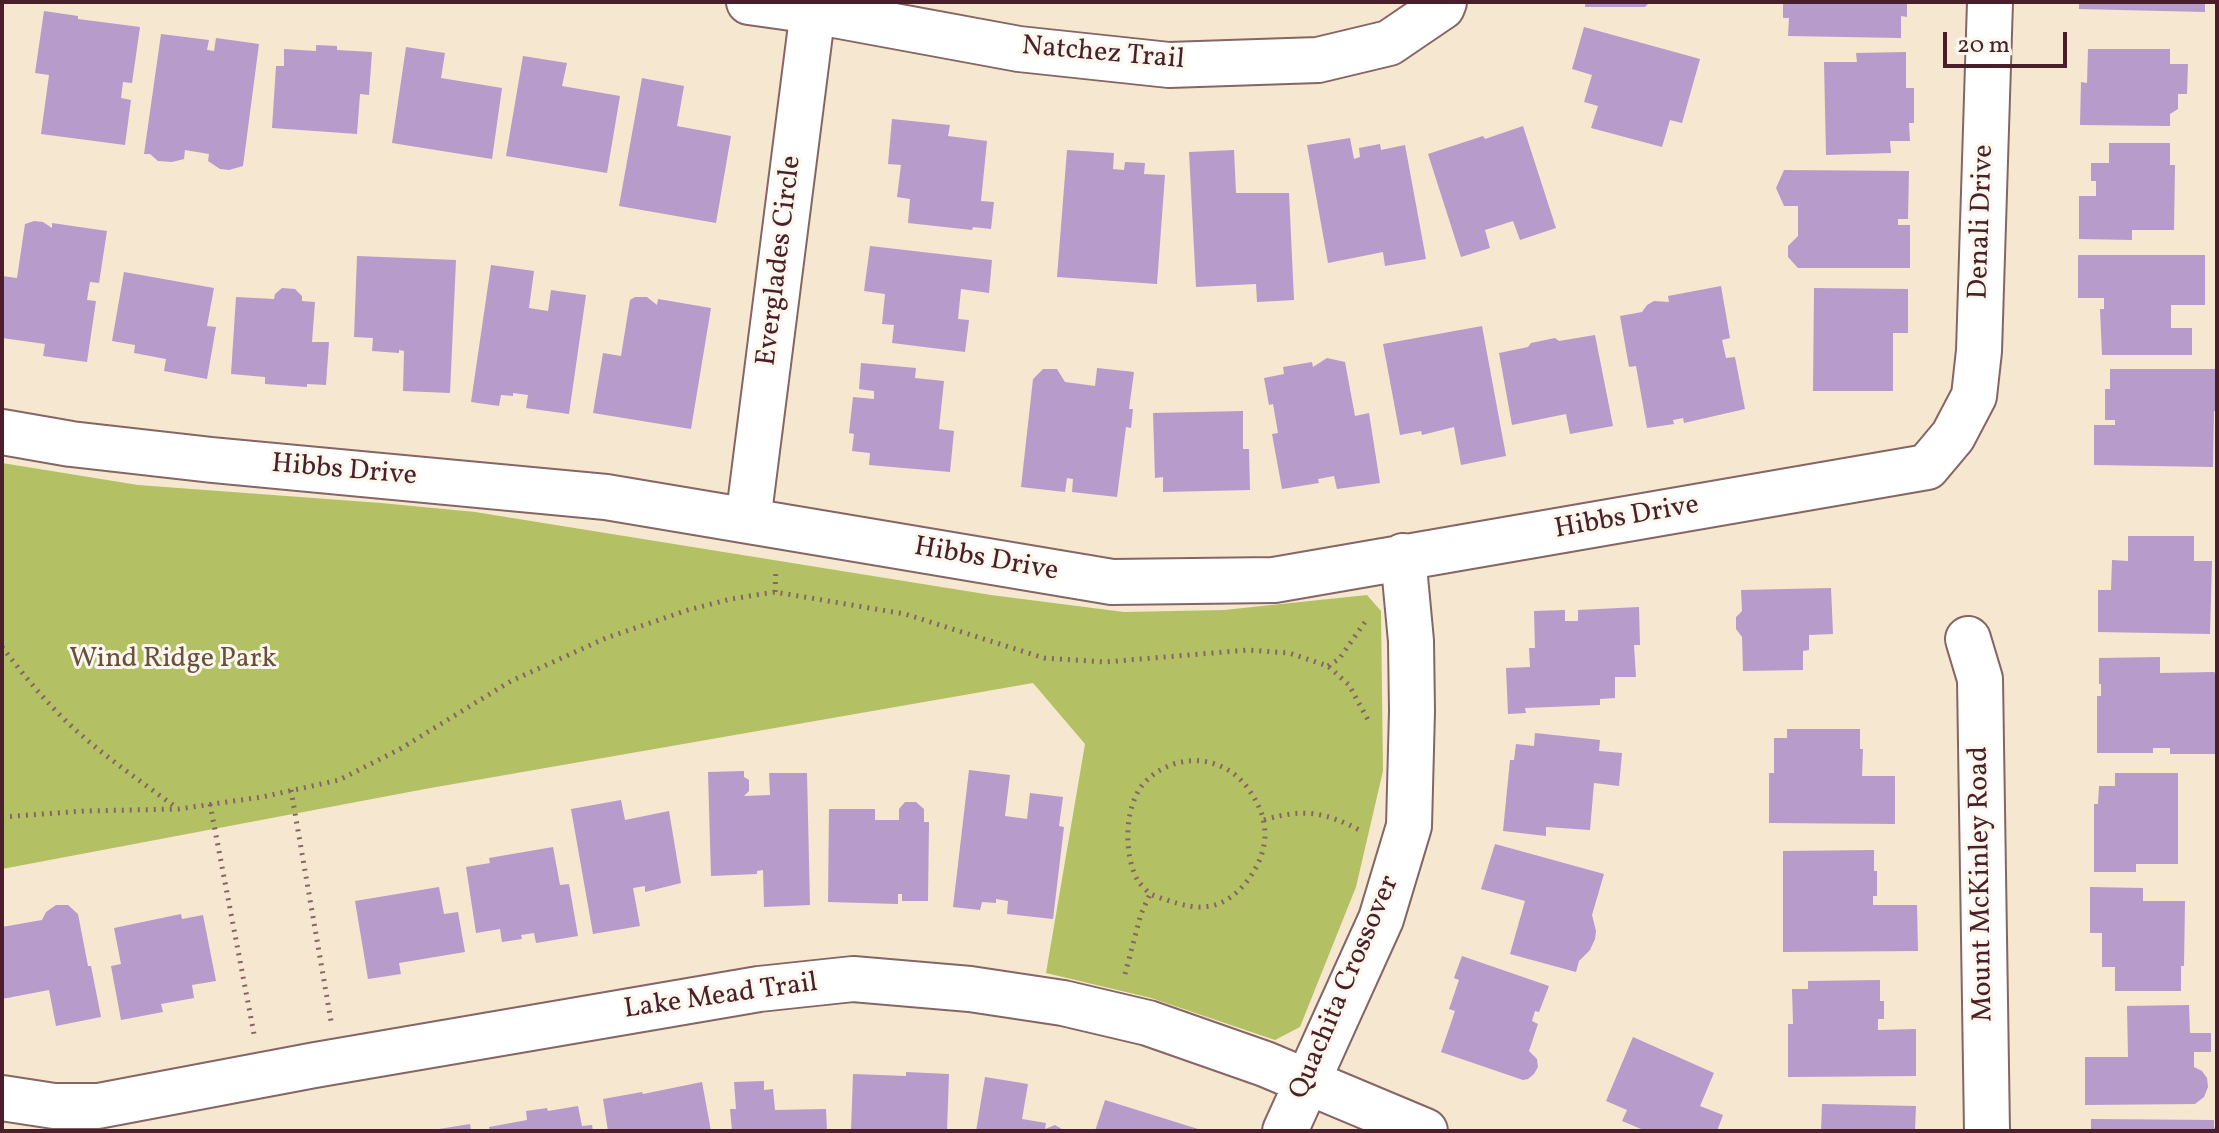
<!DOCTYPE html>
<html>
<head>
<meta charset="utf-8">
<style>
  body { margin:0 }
  #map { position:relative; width:2219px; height:1133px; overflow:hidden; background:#f6e7d0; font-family:Vollkorn,serif }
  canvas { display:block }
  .frame { position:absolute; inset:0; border:4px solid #4a1f2b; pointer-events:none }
  .scale { position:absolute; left:1943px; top:32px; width:124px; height:36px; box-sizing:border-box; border:4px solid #4a1f2b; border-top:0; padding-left:10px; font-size:24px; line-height:28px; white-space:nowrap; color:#4a1f2b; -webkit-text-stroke:6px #fbf7ec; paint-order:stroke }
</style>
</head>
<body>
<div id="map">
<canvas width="2219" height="1133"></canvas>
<div class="frame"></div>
<div class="scale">20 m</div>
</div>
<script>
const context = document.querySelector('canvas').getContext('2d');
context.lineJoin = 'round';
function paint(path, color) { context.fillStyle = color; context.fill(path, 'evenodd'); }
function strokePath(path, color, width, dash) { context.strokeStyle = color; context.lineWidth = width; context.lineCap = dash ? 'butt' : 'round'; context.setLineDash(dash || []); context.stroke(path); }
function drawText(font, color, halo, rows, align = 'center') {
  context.font = font + ' Vollkorn,serif'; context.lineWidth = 6; context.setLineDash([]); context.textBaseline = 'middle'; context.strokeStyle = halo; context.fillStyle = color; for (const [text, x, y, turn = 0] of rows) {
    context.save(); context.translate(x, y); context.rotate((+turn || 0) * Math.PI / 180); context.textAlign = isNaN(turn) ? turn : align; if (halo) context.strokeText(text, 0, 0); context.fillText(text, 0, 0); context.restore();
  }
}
paint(new Path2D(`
  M2,463L138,485L381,503L475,512L991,595L1124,612L1224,610L1367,595L1381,611L1383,771L1356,887L1300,1027L1275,1040L1151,998L1046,973L1085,744L1033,683L425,789L2,869Z`), '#b3c164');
paint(new Path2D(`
  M1585,2H1650L1645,7H1585Z
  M1783,2H1907V17L1901,16V38L1788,36L1789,18H1783Z
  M2079,2H2205V12L2079,9Z
  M44,11L78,16V19L140,27L132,83L123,82L121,98L131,100L125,145L41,134L49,75L35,73Z
  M1584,27L1700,59L1682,123L1670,120L1662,147L1591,128L1598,106L1584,102L1592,75L1572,69Z
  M161,34L209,40L207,50L214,51L216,38L259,44L243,166L229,170L220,169L208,161L209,154L185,150L184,159L172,162L158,161L150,154H144Z
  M316,45L337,46V50L372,52L369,95L360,94L357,134L272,128L276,66H284V49L316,51Z
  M406,47L445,53L441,78L502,88L492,159L392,143Z
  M2088,49H2170V64H2188L2187,94H2178V109L2170,114V126L2080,125L2081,82L2087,83Z
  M1906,52V88H1914V123H1909L1910,141H1890L1891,153L1826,155L1824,62H1857L1856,53Z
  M523,56L567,63L562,86L620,96L607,173L506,156Z
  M642,78L684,86L677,126L731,136L716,223L619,206Z
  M892,119L950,125L948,136L987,141L981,201L994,202L991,229L973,227L972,230L908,223L910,199L897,197L901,165L888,164Z
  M1523,126L1556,228L1520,240L1513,221L1485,230L1490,248L1461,257L1428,154L1483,136L1485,139Z
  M1350,138L1354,159L1360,157L1359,148L1380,144L1381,150L1405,145L1426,259L1385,266L1383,252L1328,263L1307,145Z
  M2109,143H2170V165H2175L2174,230H2132V240L2079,239V196H2096V181H2091V163H2109Z
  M1067,150L1114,153L1113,169L1124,170L1125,162L1145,163L1144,174L1165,175L1157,284L1057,277Z
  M1234,150L1236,193H1289L1294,300L1257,302L1256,284L1196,287L1189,152Z
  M1784,170L1909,171L1908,219H1898V225H1910V268H1798L1788,257V246L1798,236V206H1784L1776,188Z
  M34,221L43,222L52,228V223L107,231L99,283L90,282L87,300L96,301L87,362L43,356L45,344L2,338V276L17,278L25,224Z
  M870,246L992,260L989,293L961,289L958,319L969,320L965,352L892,343L894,325L882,324L885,294L864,291Z
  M2078,255H2205V305H2171V328H2192V355H2102L2100,309H2104V298H2078Z
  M357,256L456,260L450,393L403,391L404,351L399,350V353L372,351L373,338L354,337Z
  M491,265L534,271L529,308L548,311L551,290L586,295L569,414L526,408L528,395L513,393V396L501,395L499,406L471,402Z
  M124,272L214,288L207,326L216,327L207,379L164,371L166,359L134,353L135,345L112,341Z
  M1721,286L1730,338L1722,340L1726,358L1735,357L1745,409L1684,423L1683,418L1673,420L1674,424L1647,428L1636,366L1629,367L1620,316L1642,312L1647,305L1654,301L1669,302L1668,296Z
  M282,288L295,289L302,296V301L315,302L312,342H329L326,385L307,384V387L265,384V377L231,374L236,297L274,299L275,294Z
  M1814,288L1908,289V333H1893V391H1813Z
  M635,297H647L657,305L658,299L711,308L691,429L593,413L603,353L621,356L630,300Z
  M1482,326L1506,456L1461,465L1454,427L1422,435L1421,431L1400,435L1383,344Z
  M1595,335L1613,426L1570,434L1566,414L1512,425L1499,353L1528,347L1531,343L1555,338L1559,341Z
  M1327,358L1345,362L1355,416L1369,413L1380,483L1337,489L1334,476L1318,479L1319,483L1282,489L1272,434L1278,433L1273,404L1269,405L1264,378L1284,374L1283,367L1312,362L1313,367Z
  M861,363L916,368L915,378L944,381L939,429L954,431L950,472L869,465L870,453L852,451L854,434L849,433L853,397L874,399V391L859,389Z
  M1097,368L1134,372L1129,409H1133L1131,428L1126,427L1117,497L1072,492L1073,479L1067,478L1065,492L1021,487L1033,379L1043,369H1057L1065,382L1095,386Z
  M2110,369H2217V411H2214L2213,467L2094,465V425H2115V420H2105V389H2110Z
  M1243,411V449H1249L1250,490L1163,492V477L1155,478L1153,413Z
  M2128,536H2194V561H2212L2210,634L2098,632V590H2111L2112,560L2128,561Z
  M1831,588L1833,634L1809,635V650L1803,651V670L1743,671L1742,637L1736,629V617L1742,611L1741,590Z
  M1639,607L1640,645H1634L1636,677H1615V698L1600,699V705L1525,708L1526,713L1508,714L1506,668L1530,667L1529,648H1535L1534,611L1565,610V621H1578V610Z
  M2160,657V673L2214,672L2217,675V699L2215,702H2217V754H2170V748H2153V753H2097V696H2101V684H2099V658Z
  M1787,729H1860V749H1863L1862,776H1895V824L1769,823V773H1774V738H1787Z
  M1535,733L1600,740L1599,751L1622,753L1619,786L1594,783L1590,830L1546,827V836L1503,831L1510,760H1514L1516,744L1534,746Z
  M969,770L1010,775L1005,816L1027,819L1030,793L1063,797L1059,826L1064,827L1053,919L1007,914L1008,901L996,899V903L982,902L980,910L953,907Z
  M744,771V777L749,780V791L744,796L770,795L769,773H807L810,905L764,907L763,870L757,871V874L711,876L708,772Z
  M2115,773H2178V864H2136V872H2094V804H2098L2099,786H2115Z
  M621,800L625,820L669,811L681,883L645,892V886L633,888L640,926L593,934L571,809Z
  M905,802H916L924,809V822H929L928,901H902V894H898V904L828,902L829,809H875V820H899V809Z
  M1495,844L1604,874L1592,915L1596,931L1595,939L1590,950L1579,961L1576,972L1510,954L1525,901L1481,889Z
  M553,847L560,885L569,884L578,936L536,943L534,933L521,935L522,939L502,942L500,929L476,933L466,867L490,863L489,858Z
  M1874,850V871H1877V896H1873V905H1917L1918,951L1783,952V851Z
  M439,887L444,914L458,912L465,952L399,963L401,974L368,979L355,901Z
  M2090,887L2143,888V901H2185L2184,966H2181V991H2115V967H2102V933H2090Z
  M56,905H68L78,914L88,966H91L101,1017L56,1026L49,990L2,999V927L42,920L46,912Z
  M181,914L182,919L203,915L216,981L192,985L194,998L161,1004L163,1012L121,1020L111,966L121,964L114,928Z
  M1462,956L1549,986L1539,1012L1535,1011L1532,1021L1538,1024L1529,1051L1537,1059L1538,1067L1534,1074L1528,1079L1523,1080L1441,1052L1455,1011L1449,1009L1459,980L1454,978Z
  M1880,980V1001H1884V1019H1878V1030L1916,1029V1076L1788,1077V1024H1793L1792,989H1808V981Z
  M2189,1005L2190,1033H2211V1052H2194V1067L2202,1071L2207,1078L2208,1087L2204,1097L2195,1104L2085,1105V1057H2128L2127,1006Z
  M1633,1037L1714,1073L1700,1106L1723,1115L1717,1131H1646L1622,1121L1627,1110L1606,1101Z
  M906,1072L949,1074L947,1131H851L853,1074L906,1076Z
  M985,1077L1028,1084L1022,1119L1046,1123L1045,1129L1055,1125L1065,1131H976Z
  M764,1081V1090L773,1089L775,1110L826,1109L827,1131H732L730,1109H736L734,1082Z
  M702,1082L711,1131H608L603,1099L642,1092L643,1094Z
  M1105,1100L1198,1129V1131H1095Z
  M1822,1104L1916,1106L1915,1131H1821Z
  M578,1106L582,1126L592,1125L593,1131H490L489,1127L527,1120L526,1111L547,1108L548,1111Z
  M2091,1119L2214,1120V1127L2217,1131H2091Z
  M470,1124L471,1131H440L439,1129Z`), '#b69bcb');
const minor = new Path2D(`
  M749,2L813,11L1019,49L1169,65L1318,60L1389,43L1442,7L1444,2
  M2,432L71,444L212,460L606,497L1112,582L1274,580L1927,467L1953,436L1974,396L1979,351L1990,2
  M748,521L814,2
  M1968,639L1980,679L1987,1131
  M2,1098L54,1106H98L315,1065L759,989L853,979L970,989L1063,1003L1148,1023L1265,1064L1425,1131
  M1285,1131L1381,919L1409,826L1412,711L1411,641L1403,556`);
strokePath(minor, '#866565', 48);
strokePath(new Path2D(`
  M775,592L776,569
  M2,647C22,673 44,700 68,723C101,754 140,781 177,808
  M1328,666L1339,659L1365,622
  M291,790L331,1021
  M210,804L254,1034
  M2,817L84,811L178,809L262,797L339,780L400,749L511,681L606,638L688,610L731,599L775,592L905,614L1044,658L1105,662L1248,650L1289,653L1328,666L1349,685L1368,720
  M1264,820C1303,808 1326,812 1361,831
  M1125,974L1141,914L1150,894C1146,890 1141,885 1138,881C1123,855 1124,804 1145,782C1175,751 1225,754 1249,790C1259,804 1265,818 1265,836C1264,853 1258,866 1248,880C1218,918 1190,909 1150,894`), '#866565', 5, [2, 6]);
strokePath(minor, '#fff', 44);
drawText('28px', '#4a1f2b', '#fbf7ec', [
  ["Natchez Trail",1103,55,5],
  ["Denali Drive",1983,222,-88],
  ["Everglades Circle",781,261,-83],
  ["Hibbs Drive",344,472,5],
  ["Hibbs Drive",1627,519,-10],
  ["Hibbs Drive",986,561,10],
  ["Mount McKinley Road",1983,884,-91],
  ["Quachita Crossover",1346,988,-67],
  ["Lake Mead Trail",721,998,-8]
]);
drawText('28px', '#6a503c', '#fbf7ec', [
  ["Wind Ridge Park",173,661]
]);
</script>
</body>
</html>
